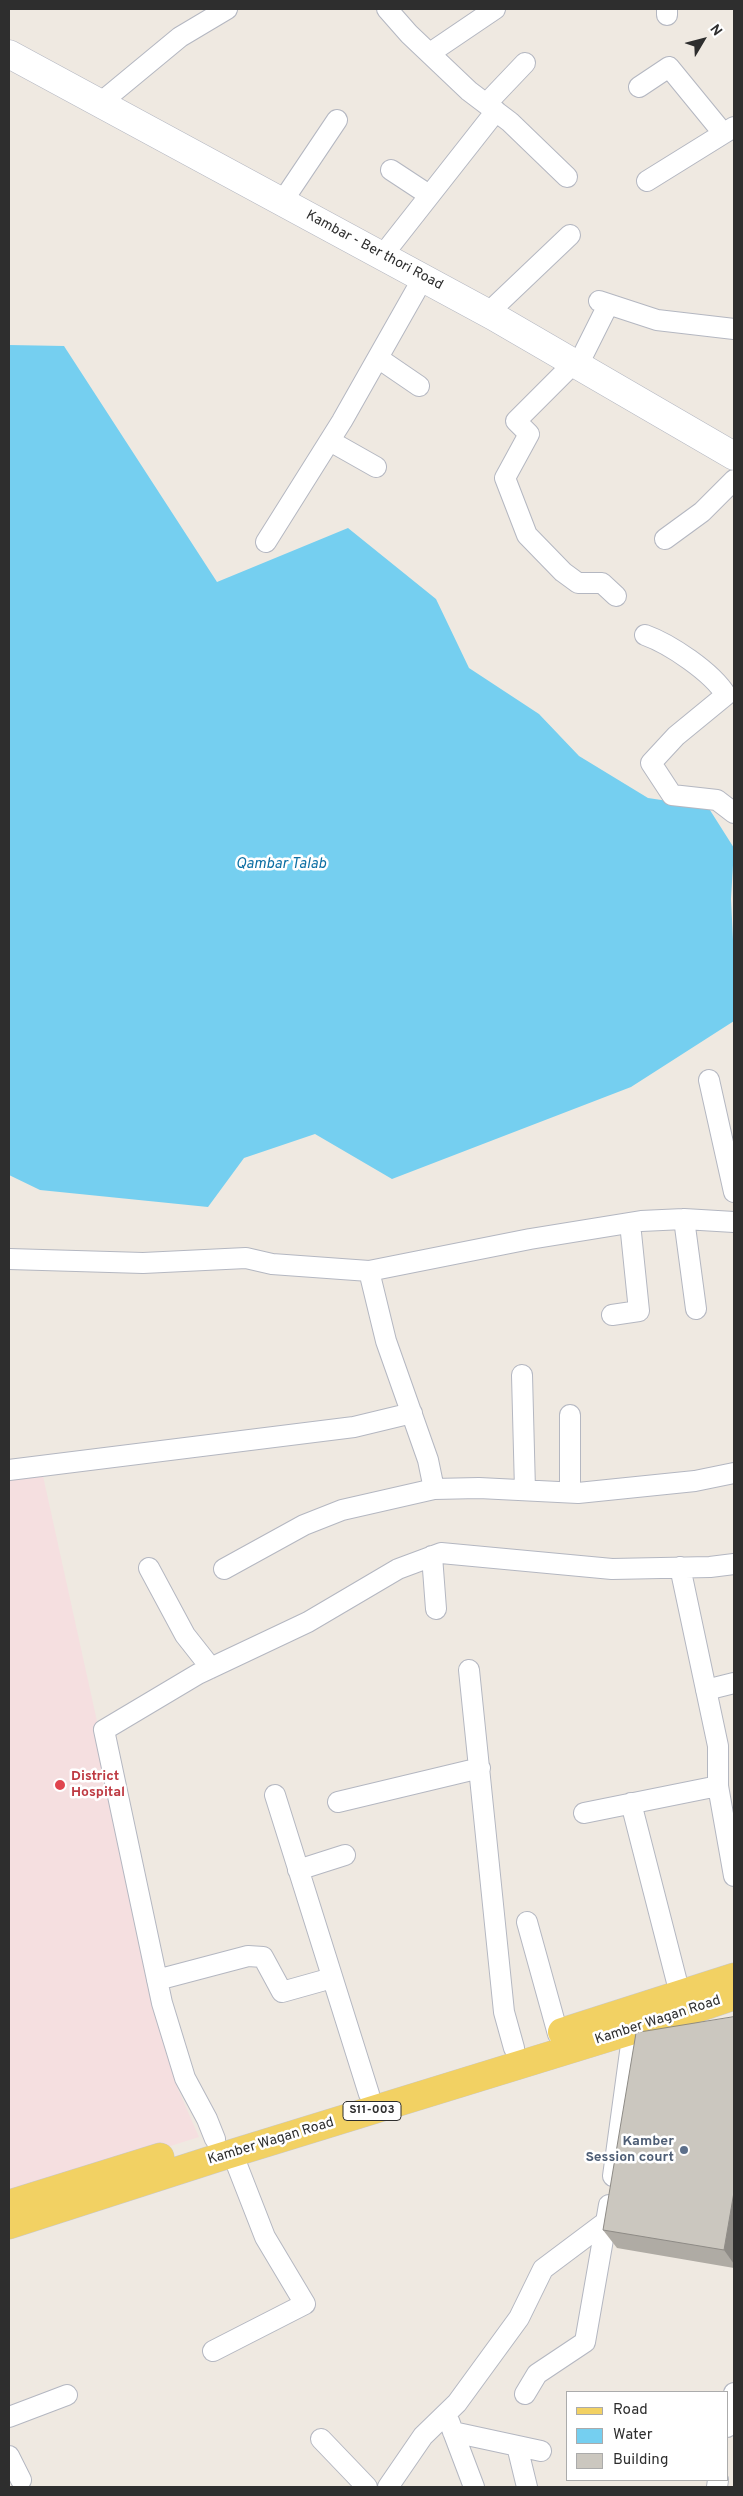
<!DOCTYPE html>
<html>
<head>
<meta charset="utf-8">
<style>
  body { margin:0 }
  #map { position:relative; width:743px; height:2496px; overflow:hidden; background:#efe9e1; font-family:Overpass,sans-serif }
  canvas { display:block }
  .frame { position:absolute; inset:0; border:10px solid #2e2e2e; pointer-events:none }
  .legend { position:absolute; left:566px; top:2391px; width:162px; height:90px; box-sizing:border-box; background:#fff; border:1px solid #ababab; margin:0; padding:6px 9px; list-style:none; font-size:15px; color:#2e2e2e }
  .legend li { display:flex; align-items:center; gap:10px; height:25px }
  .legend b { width:25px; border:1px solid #ababab }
  .north { position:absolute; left:678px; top:15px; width:50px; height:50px; -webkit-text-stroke:4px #fff; paint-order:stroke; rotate:53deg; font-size:14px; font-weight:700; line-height:20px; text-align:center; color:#2e2e2e }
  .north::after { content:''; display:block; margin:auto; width:18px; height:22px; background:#2e2e2e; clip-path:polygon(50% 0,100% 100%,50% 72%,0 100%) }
</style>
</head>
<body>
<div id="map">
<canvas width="743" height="2496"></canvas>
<div class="frame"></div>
<ul class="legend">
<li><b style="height:6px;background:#f2d163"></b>Road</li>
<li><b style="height:14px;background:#75cff0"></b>Water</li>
<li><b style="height:14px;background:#cbc7bf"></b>Building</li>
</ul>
<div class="north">N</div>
</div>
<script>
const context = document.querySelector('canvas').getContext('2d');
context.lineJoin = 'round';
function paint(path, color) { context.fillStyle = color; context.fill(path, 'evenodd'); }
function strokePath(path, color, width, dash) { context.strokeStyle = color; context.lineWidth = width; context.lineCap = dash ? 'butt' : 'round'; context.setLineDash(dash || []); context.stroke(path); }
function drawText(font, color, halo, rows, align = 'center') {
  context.font = font + ' Overpass,sans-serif'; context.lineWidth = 5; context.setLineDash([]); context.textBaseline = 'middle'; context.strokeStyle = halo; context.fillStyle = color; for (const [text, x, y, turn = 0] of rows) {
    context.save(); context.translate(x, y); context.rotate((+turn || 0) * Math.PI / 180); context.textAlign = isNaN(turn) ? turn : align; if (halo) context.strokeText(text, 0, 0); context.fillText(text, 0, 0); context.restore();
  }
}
paint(new Path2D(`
  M43,1476L178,2089L199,2137L9,2197V1480Z`), '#f5dfe0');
paint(new Path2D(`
  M9,345L64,346L217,582L348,528L436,599L469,668L539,714L579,756L648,798L708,807L734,848L731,899L734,961V1021L631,1087L392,1179L315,1134L244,1158L208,1207L40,1190L9,1175Z`), '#75cff0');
const street = new Path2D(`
  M387,9L409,34L469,91L510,122L567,177
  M667,15V9
  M430,53L495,9
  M639,87L669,67L723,133
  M99,104L180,37L227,9
  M486,104L525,63
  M391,170L429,195
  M647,181L734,127
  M282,202L337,120
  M382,256L496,111
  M599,301L657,320L734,329
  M488,313L570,235
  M378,358L419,386
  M574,363L516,421L529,434L505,478L527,535L563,572L578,583H602L616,596
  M578,365L608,305
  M330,441L376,467
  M665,539L702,512L734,480
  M266,542L342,421L423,278
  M645,635C670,644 712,672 726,695L676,736L651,763L672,795L717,800L734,813
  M709,1080L734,1192
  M684,1219L696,1309
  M9,1259L143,1263L246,1258L272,1264L369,1271L530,1239L641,1221L684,1219L734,1222
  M369,1271L386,1341L428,1460L434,1489
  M612,1315L639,1311L630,1223
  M522,1375L525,1490
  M9,1470L354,1427L412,1413
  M570,1492V1415
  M432,1556L436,1609
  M680,1567L718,1746V1786L734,1876
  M149,1568L185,1635L211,1668
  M224,1569L304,1525L342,1510L434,1489L479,1488L578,1493L695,1481L734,1473
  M469,1670L504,2012L514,2048
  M706,1690L734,1683
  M275,1795L369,2094
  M338,1802L480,1768
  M631,1803L680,1994
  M584,1813L718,1786
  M298,1870L345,1855
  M527,1922L558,2034
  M157,1980L248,1956L263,1957L282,1992L332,1978
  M215,2139L207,2119L185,2078L162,2003L104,1730L198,1674L308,1622L398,1569L441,1553L612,1569L710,1567L734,1564
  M613,2176L633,2030
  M213,2351L305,2304L265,2237L233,2155
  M525,2394L537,2374L585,2342L609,2205
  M9,2417L67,2395
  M449,2421L474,2487
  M727,2427L734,2393
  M453,2432L541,2451
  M321,2439L367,2487
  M517,2446L527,2487
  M9,2456L21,2480
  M388,2487L423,2436L457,2403L519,2318L543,2269L607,2221
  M717,2487L718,2480`);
const secondary = new Path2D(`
  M9,54L493,316L734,456`);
const primary = new Path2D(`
  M562,2032L734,1977
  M9,2204L160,2157
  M9,2225L217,2158L633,2030L734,1996`);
strokePath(street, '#b4b7c1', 22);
strokePath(secondary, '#b4b7c1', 29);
strokePath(primary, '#c9c9c9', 29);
strokePath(street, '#fff', 20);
strokePath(secondary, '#fff', 28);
strokePath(primary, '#f2d163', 28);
paint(new Path2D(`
  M734,2017V2268L617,2248L603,2230Z`), '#afaba4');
paint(new Path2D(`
  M734,2192V2264L724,2250Z`), '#8e8b86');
const building = new Path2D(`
  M734,2017V2192L724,2250L603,2230L636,2033Z`);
paint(building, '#cbc7bf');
strokePath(building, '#8e8b86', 1);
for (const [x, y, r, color] of [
  [60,1785,6,"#e0444e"],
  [684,2150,5,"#5c6f8a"]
]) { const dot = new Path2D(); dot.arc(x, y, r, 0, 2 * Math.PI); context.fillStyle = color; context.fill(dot); strokePath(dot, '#fff', 2); }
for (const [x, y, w] of [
  [372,2111,58]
]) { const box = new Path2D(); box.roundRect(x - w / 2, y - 9.5, w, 19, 4); context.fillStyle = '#fff'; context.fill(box); strokePath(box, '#2e2e2e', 1); }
drawText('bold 12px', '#2e2e2e', null, [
  ["S11-003",372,2111]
]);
drawText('14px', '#2e2e2e', '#fff', [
  ["Kambar - Ber thori Road",374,251,28],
  ["Kamber Wagan Road",658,2021,-18],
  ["Kamber Wagan Road",271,2142,-17]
]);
drawText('bold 14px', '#be3a42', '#fff', [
  ["District",71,1777],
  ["Hospital",71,1793]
], 'left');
drawText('bold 14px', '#4e5e75', '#fff', [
  ["Kamber",674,2142],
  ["Session court",674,2158]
], 'right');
drawText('italic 15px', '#0d6fa3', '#fff', [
  ["Qambar Talab",281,865]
]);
</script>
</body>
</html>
